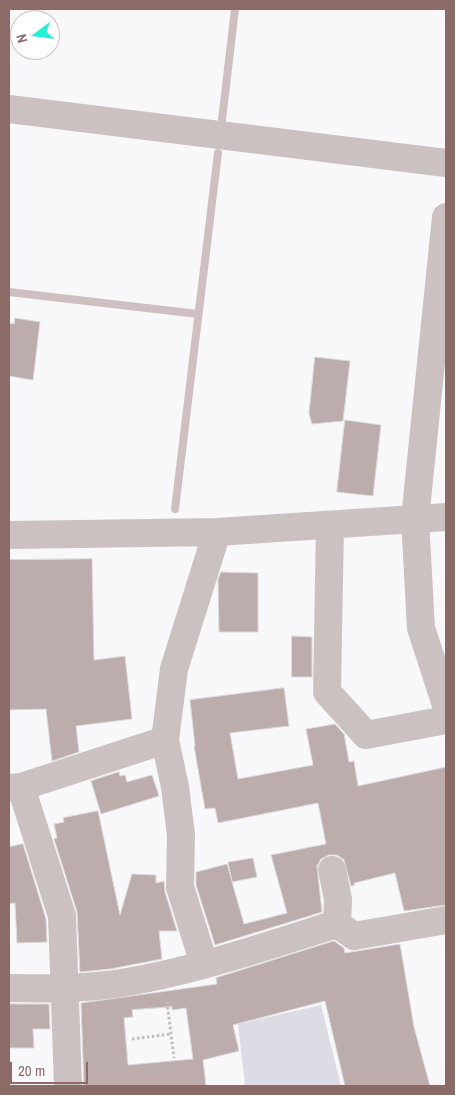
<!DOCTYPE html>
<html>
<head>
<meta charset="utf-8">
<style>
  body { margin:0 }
  #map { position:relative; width:455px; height:1095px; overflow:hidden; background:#f8f8fa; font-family:"Archivo Narrow",sans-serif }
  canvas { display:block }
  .frame { position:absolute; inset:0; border:10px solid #8b6a67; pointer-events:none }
  .north { position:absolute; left:10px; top:10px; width:50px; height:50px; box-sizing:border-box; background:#fff; border:1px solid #d1c3c2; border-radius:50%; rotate:255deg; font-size:14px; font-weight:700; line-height:20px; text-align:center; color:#8b6a67 }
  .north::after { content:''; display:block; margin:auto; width:18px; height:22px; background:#22efd5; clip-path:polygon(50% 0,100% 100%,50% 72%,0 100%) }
  .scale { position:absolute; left:10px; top:1062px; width:78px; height:22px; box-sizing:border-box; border:2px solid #8b6a67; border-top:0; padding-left:6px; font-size:15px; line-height:18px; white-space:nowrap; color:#8b6a67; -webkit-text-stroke:4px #fff; paint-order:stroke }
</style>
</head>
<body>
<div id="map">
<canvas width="455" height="1095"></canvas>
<div class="frame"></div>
<div class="north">N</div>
<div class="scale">20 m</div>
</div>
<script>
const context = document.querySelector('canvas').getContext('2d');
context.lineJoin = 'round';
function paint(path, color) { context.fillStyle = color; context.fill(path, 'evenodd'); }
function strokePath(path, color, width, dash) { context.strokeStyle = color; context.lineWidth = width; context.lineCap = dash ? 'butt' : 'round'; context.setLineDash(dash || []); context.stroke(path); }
paint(new Path2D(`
  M321,1005L341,1086H245L238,1024Z`), '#dddbe4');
strokePath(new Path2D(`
  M222,120L235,9
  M9,292L198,314
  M175,509L218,153`), '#d0bfc1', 8);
const building = new Path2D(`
  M15,318L40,322L33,380L9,376V323L14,324Z
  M315,357L350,361L343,421L312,424L309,414Z
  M345,420L381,425L373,496L337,492Z
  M92,559L94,660L125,656L132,719L76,726L79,752L52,761L46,709L9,710V560Z
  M221,572L258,573V632H219L218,580Z
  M292,636L312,637V677H292Z
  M284,688L289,726L230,733L238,779L313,765L306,729L335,724L344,734L349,762L354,761L358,786L446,767V905L404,911L395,873L354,883L355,885L351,886L344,860L337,855H329L321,859L317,866L322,912L215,945L196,885V872L227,864L232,881L228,862L253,858L257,877L232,882L244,924L287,913L271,855L326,844L318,803L218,823L215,808L205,809L194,746H195L190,700Z
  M119,772L120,776L125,775L127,782L152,775L159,796L101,814L91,781Z
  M98,811L120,915L132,874L156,875V883L164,881L165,892L177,931H159L162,959L110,969L80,972L77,912L54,839L57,838L54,824L64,822L63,818Z
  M23,844L46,919L47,942L17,943L15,903L9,904V847Z
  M334,941L344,948L345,953L400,944L414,1027L430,1086H345L325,1001L233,1025L239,1051L203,1060L206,1086H84L81,1003L217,984L216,978ZM172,1007V1010L186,1008L193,1059L128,1065L124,1018L133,1017L132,1010Z
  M9,1004H49L50,1029H33L34,1048H9Z`);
paint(building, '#bcacab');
strokePath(building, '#dadadc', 1);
strokePath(new Path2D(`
  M167,1002L174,1058
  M132,1039L171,1034`), '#c2bcbb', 3, [2.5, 2.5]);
strokePath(new Path2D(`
  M9,109L446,163
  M446,217L415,519L421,628L446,705
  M330,525L327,692L366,735L446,720
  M9,535L217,532L446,517
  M165,740L175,787L181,835L180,887L204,964
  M21,787L62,916L68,1086
  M9,788L21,787L165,740L174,669L217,532
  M332,870L338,899L337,924
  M9,988C48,989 88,989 127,982C198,970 268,945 337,924L354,936L446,920`), '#cac1c0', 28);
</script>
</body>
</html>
